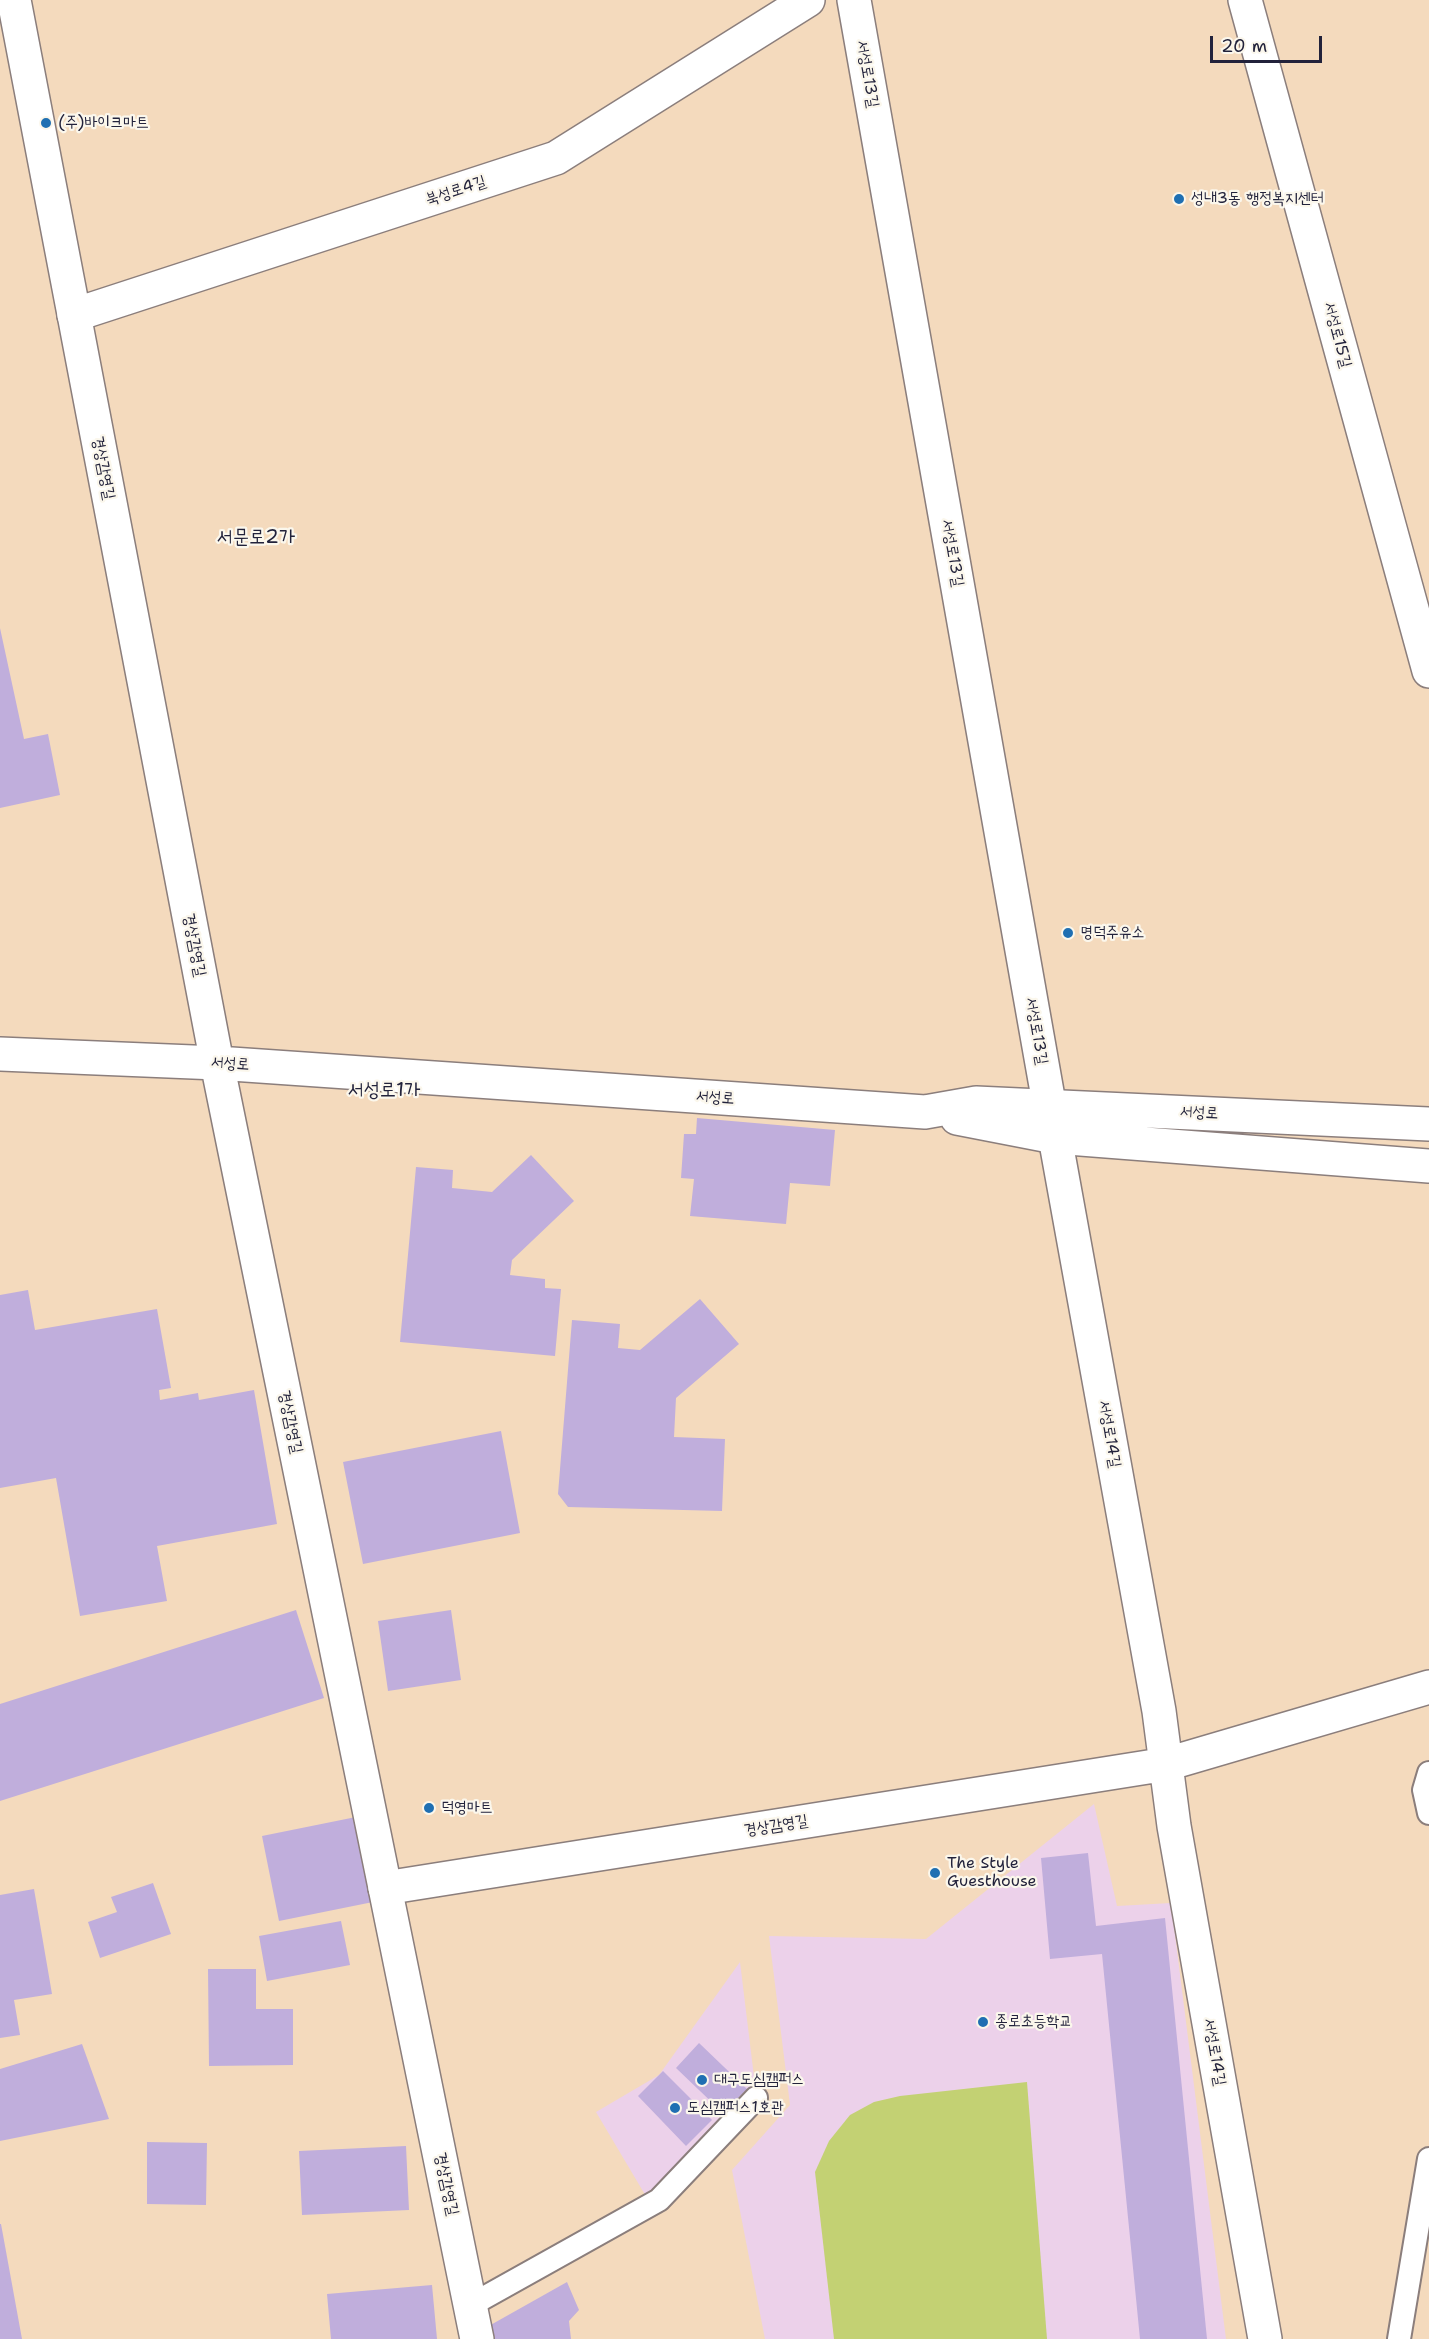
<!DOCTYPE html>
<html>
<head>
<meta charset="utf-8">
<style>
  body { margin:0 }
  #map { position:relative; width:1429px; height:2339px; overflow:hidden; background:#f4dabd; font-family:"Shantell Sans",sans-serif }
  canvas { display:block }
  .scale { position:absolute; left:1210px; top:36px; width:112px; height:27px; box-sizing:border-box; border:3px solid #22223b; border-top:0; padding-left:8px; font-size:18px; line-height:21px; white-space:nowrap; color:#22223b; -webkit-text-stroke:4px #fbf7ec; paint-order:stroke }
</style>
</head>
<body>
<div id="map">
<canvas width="1429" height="2339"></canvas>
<div class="scale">20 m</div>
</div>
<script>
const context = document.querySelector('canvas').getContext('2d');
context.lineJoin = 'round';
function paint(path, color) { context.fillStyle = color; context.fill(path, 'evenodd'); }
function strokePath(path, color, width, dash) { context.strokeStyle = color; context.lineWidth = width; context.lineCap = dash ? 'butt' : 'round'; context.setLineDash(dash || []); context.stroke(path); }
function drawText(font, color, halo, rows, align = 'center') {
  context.font = font + ' "Shantell Sans","Poor Story",sans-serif'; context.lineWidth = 4.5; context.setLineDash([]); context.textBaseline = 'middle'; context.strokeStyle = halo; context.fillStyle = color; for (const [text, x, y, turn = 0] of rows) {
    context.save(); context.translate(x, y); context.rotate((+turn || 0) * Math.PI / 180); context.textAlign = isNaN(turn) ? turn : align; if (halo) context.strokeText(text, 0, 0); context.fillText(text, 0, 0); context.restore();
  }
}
paint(new Path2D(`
  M1094,1804L1117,1906L1171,1903L1226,2339H765L732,2170L790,2105L769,1936L926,1939Z
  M740,1962L755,2085L647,2198L596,2112L659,2075Z`), '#ecd1ea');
paint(new Path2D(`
  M1027,2082L1047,2339H834L815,2172L829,2141L850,2115L874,2102L900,2096Z`), '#c3d173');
paint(new Path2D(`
  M0,628L24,739L48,734L60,795L0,808Z
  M697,1118L835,1130L830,1186L790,1183L786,1224L690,1216L694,1179L681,1178L684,1134H696Z
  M531,1155L574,1201L512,1260L510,1275L545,1279V1288L561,1289L555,1356L400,1342L416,1167L453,1170L452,1188L492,1192Z
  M28,1290L35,1330L157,1309L171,1388L159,1390L160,1400L198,1393L199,1400L254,1390L277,1524L157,1546L167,1601L80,1616L56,1478L0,1488V1295Z
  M700,1299L739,1344L676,1398L674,1437L725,1439L722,1511L568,1507L558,1494L572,1320L620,1324L618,1348L640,1350Z
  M501,1431L520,1533L363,1564L343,1462Z
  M296,1610L324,1698L0,1801V1704Z
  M451,1610L461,1680L388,1691L378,1621Z
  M356,1817L373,1902L279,1921L262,1836Z
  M1088,1853L1096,1926L1165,1918L1207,2339H1140L1102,1954L1050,1959L1041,1858Z
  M153,1883L171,1934L100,1958L88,1922L117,1912L111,1897Z
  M34,1889L52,1994L14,2000L20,2035L0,2038V1895Z
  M341,1921L350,1965L267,1981L259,1936Z
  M208,1969H256V2009H293V2065L209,2066Z
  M699,2043L747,2089L723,2113L676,2068Z
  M82,2044L109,2119L0,2141V2069Z
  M663,2071L712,2120L686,2146L638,2096Z
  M147,2142L207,2143L206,2205L147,2204Z
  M406,2146L409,2210L302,2215L299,2151Z
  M0,2224H1L22,2339H0Z
  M567,2282L579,2310L569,2321L571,2339H494L487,2327Z
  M432,2285L437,2339H331L327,2294Z`), '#c0aedc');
const lane = new Path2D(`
  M1429,1773L1424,1790L1429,1813
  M471,2305L659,2200L756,2098
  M1399,2339L1429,2159`);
const street = new Path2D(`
  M854,0L1055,1137L1159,1711L1174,1826L1265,2339
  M1245,0L1429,671
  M74,315L556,158L808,0
  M385,1888L1167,1764L1429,1687`);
const secondary = new Path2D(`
  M14,0L217,1063L477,2339
  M0,1054L217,1063L925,1112L976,1103L1429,1124
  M957,1118L1055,1137L1429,1166`);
strokePath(lane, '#8b7e7c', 26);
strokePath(street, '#8b7e7c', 36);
strokePath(secondary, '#8b7e7c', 36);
strokePath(lane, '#fff', 22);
strokePath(street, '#fff', 33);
strokePath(secondary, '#fff', 33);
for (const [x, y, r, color] of [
  [46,123,6,"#1f6fb2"],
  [1179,199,6,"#1f6fb2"],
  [1068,933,6,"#1f6fb2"],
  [429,1808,6,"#1f6fb2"],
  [935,1873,6,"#1f6fb2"],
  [983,2022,6,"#1f6fb2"],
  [702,2080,6,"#1f6fb2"],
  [675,2108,6,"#1f6fb2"]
]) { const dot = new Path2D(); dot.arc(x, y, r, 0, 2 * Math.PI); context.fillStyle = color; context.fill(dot); strokePath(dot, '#fbf7ec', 2); }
drawText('16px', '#22223b', '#fbf7ec', [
  ["서성로13길",867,74,80],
  ["북성로4길",456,191,-18],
  ["서성로15길",1337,335,75],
  ["경상감영길",103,468,79],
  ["서성로13길",952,553,80],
  ["경상감영길",194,945,79],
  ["서성로13길",1036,1031,80],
  ["서성로",230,1064,4],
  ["서성로",715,1098,4],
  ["서성로",1199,1113,3],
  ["경상감영길",290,1422,78],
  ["서성로14길",1109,1434,80],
  ["경상감영길",776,1826,-9],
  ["서성로14길",1214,2052,80],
  ["경상감영길",446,2184,78]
]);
drawText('16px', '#22223b', '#fbf7ec', [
  ["(주)바이크마트",58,123],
  ["성내3동 행정복지센터",1191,199],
  ["명덕주유소",1080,933],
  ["덕영마트",441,1808],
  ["The Style",947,1864],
  ["Guesthouse",947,1882],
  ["종로초등학교",995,2022],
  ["대구도심캠퍼스",714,2080],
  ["도심캠퍼스1호관",687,2108]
], 'left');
drawText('20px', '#22223b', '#fbf7ec', [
  ["서문로2가",256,538],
  ["서성로1가",384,1091]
]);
</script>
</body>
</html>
